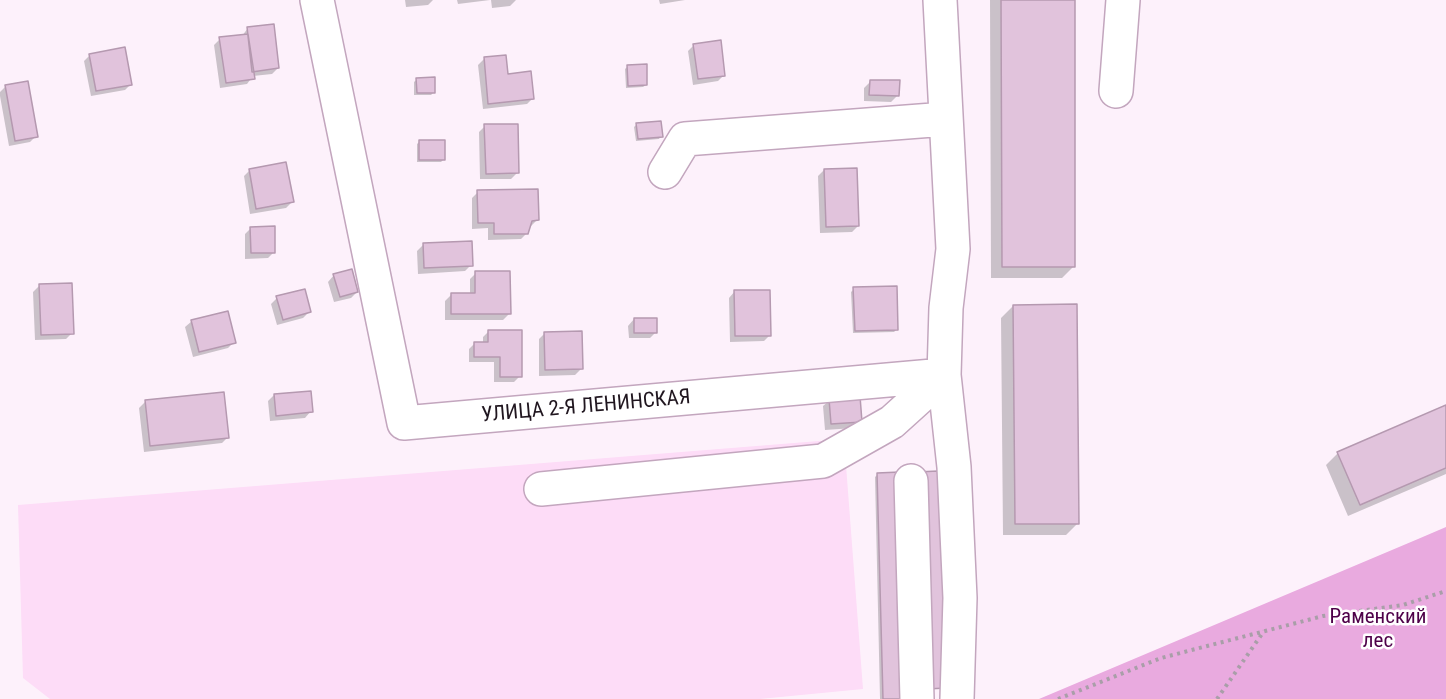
<!DOCTYPE html>
<html>
<head>
<meta charset="utf-8">
<style>
  body { margin:0 }
  canvas { display:block; background:#fdf1fb }
</style>
</head>
<body>
<canvas width="1446" height="699"></canvas>
<script>
const context = document.querySelector('canvas').getContext('2d');
context.lineJoin = 'round';
function paint(path, color) { context.fillStyle = color; context.fill(path, 'evenodd'); }
function strokePath(path, color, width, dash) { context.strokeStyle = color; context.lineWidth = width; context.lineCap = dash ? 'butt' : 'round'; context.setLineDash(dash || []); context.stroke(path); }
function drawText(font, color, halo, rows, align = 'center') {
  context.font = font + ' "Roboto Condensed",sans-serif'; context.lineWidth = 5; context.setLineDash([]); context.textBaseline = 'middle'; context.strokeStyle = halo; context.fillStyle = color; for (const [text, x, y, turn = 0] of rows) {
    context.save(); context.translate(x, y); context.rotate((+turn || 0) * Math.PI / 180); context.textAlign = isNaN(turn) ? turn : align; if (halo) context.strokeText(text, 0, 0); context.fillText(text, 0, 0); context.restore();
  }
}
paint(new Path2D(`
  M844,439L863,689L760,699H50L23,678L18,505Z`), '#fddcf7');
paint(new Path2D(`
  M1446,527V699H1039L1418,539Z`), '#e9aadf');
paint(new Path2D(`
  M405,0H433L428,5L406,7Z
  M457,0H490L458,4Z
  M491,0H516L510,6L492,8Z
  M659,0H685L660,4Z
  M990,0H1074V266L1062,278H991Z
  M248,28L278,68L272,74L253,76L247,84L220,88L214,45L220,39L242,36Z
  M694,45L724,75L718,81L693,85L688,51Z
  M90,55L131,84L125,90L91,96L84,61Z
  M484,59L506,75L533,98L527,104L483,109L478,65Z
  M628,66L646,85L643,87L626,88L625,69Z
  M417,79L434,92L431,95H414V82Z
  M870,82L897,96L891,102L864,101V88Z
  M5,87L36,136L30,142L9,146L0,96V92Z
  M637,124L661,136L659,139L636,141L634,127Z
  M485,126L517,173L511,179H480L479,132Z
  M420,141L444,159L441,162H417V144Z
  M250,170L292,202L286,208L250,214L244,176Z
  M824,170L858,226L852,232L820,233L818,176Z
  M478,192L537,220L531,226H529L527,233L521,239L488,240V228L472,229V198Z
  M251,228L274,252L268,258L245,259V234Z
  M423,245L471,265L465,271L418,274L417,251Z
  M476,273L509,314L503,320H445V301L451,295H470V279Z
  M334,275L357,292L351,298L334,302L328,282Z
  M39,286L72,333L66,339L35,340L33,292Z
  M854,289L897,329L894,332L853,333L851,292Z
  M735,291L770,335L764,341L730,342L729,298Z
  M277,298L309,312L303,318L277,325L271,304Z
  M1013,306L1078,523L1066,535H1003L1001,318Z
  M634,319L656,332L650,338H629L628,326Z
  M192,321L234,342L228,348L193,357L185,327Z
  M489,331L520,376L514,382H494V362H469V349L475,343H483V337Z
  M545,333L581,369L575,375L539,376V339Z
  M274,395L311,411L305,418L270,421L268,401Z
  M830,400L860,422L854,428L825,430L823,406Z
  M145,402L228,437L222,443L144,452L139,408Z
  M1446,407V474L1348,516L1326,465L1338,453Z
  M878,474L904,699H880L875,477Z`), '#0003');
const building = new Path2D(`
  M1001,0H1075V267H1002Z
  M274,24L279,68L252,72L247,27Z
  M248,34L255,79L226,83L219,37Z
  M721,40L725,76L698,79L693,44Z
  M125,47L132,85L96,91L89,54Z
  M506,55L508,74L531,71L534,99L488,104L484,57Z
  M647,64V85L628,86L627,65Z
  M435,77V93H417L416,78Z
  M870,80H900L899,96L869,95Z
  M28,81L38,137L15,141L5,85Z
  M661,121L663,137L638,139L636,123Z
  M484,124H518L519,173L486,174Z
  M419,140H445V160H419Z
  M286,162L294,202L256,209L249,169Z
  M857,168L859,226L826,227L824,169Z
  M538,189L539,220L532,221L528,234H494V223H478L477,190Z
  M275,226V253H251L250,227Z
  M472,241L473,266L424,268L423,243Z
  M352,269L358,292L340,297L333,274Z
  M475,271H510L511,314H451V293H475Z
  M72,283L74,334L41,335L39,284Z
  M897,286L898,330L855,331L853,287Z
  M305,289L311,312L283,320L276,296Z
  M734,290H770L771,336H735Z
  M1077,304L1079,524H1015L1013,305Z
  M228,311L236,343L199,352L191,320Z
  M634,318H657V333H634Z
  M488,330H522V377H500V357H474V342H488Z
  M582,331L583,369L545,370L544,332Z
  M311,391L313,412L276,416L274,394Z
  M224,392L229,438L150,446L145,400Z
  M860,396L862,422L831,424L829,399Z
  M1446,405V468L1360,505L1337,452Z
  M938,471L947,688L926,689L917,472Z
  M900,472L906,699H883L877,473Z`);
paint(building, '#e1c3dc');
strokePath(building, '#b599b0', 1.5);
const minor = new Path2D(`
  M317,0L404,423L944,375L946,308L953,249L940,0
  M1116,91L1123,0
  M665,172L685,139L946,119
  M944,375L954,467L960,598L957,699
  M911,481L917,699
  M541,489L823,461L892,422L944,375`);
strokePath(minor, '#c3a6be', 36);
strokePath(new Path2D(`
  M1058,699L1161,658L1323,616L1403,605L1446,591
  M1217,699L1264,631`), '#a99ea8', 4, [3, 4.5]);
strokePath(minor, '#fff', 33);
drawText('21px', '#20161f', '#fff', [
  ["УЛИЦА 2-Я ЛЕНИНСКАЯ",586,407,-5]
]);
drawText('21px', '#4e0149', '#fff', [
  ["Раменский",1378,618],
  ["лес",1378,642]
]);
</script>
</body>
</html>
